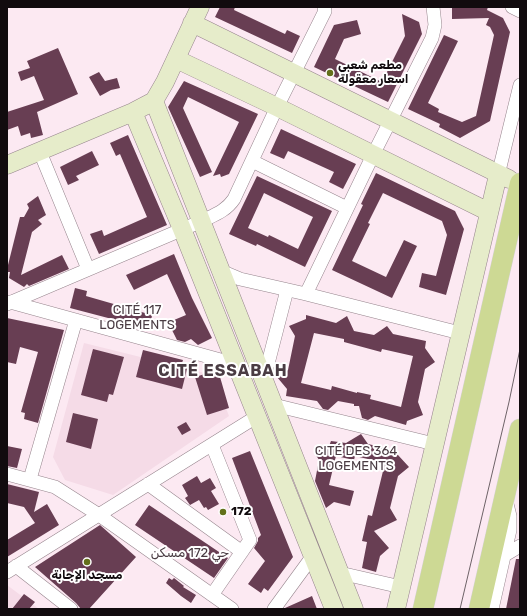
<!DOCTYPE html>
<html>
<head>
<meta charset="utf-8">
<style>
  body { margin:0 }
  #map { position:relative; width:527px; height:616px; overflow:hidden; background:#fce9f2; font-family:Rubik,sans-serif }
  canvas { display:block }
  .frame { position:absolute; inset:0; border:8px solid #110b0e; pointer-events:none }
</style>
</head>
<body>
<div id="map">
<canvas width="527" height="616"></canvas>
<div class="frame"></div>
</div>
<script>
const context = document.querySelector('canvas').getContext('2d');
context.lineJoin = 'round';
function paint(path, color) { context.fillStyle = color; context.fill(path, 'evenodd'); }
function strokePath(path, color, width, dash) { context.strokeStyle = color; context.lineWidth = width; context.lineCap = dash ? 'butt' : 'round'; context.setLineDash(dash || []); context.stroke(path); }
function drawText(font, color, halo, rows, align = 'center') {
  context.font = font + ' Rubik,Vazirmatn,sans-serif'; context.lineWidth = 4; context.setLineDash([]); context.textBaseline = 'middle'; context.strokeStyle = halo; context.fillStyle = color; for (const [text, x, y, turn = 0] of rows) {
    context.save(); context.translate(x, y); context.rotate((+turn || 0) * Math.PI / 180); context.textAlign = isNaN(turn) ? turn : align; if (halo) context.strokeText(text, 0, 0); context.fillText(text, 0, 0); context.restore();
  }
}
paint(new Path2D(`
  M84,343L213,375L229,416L113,495L65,480L53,457Z
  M7,585L39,609H7Z`), '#f5dbe7');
paint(new Path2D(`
  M220,7H235L234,10L285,34L287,30L300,36L292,53L215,17Z
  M452,7H488L487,10L503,18L510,32L490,121L460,138L439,127L440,124L408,109L444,35L458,41L428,103L439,109L438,112L462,122L476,116L494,35L490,27L486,25L489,18L452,19Z
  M402,14L419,22L422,34L388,102L314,67L334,25L357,20L361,34L344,39L335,59L382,82L405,36Z
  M58,48L78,94L37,112L43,135L31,138L30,133L21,136L18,126L7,130V112L44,100L34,76L21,81L18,72L30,68L27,61Z
  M99,72L105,81L117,78L120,88L111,90L100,96L89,77Z
  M184,81L258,114L229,174L221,177L220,174L213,176L239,122L188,97L183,108L212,172L200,177L168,107Z
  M281,129L356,164L343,189L329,182L334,172L288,151L284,159L270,153Z
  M128,135L167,225L99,254L90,234L102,230L104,236L147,217L120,154L116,156L110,143Z
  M92,151L99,165L76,176L79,180L68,185L60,167Z
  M376,173L455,211L464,229L446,295L419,287L422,273L436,276L447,235L442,221L383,193L368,223L370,224L352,261L386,277L404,240L417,246L392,298L332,270L363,205L361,204Z
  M257,176L332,211L305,267L257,244L256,246L229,234ZM264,193L313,217L298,249L269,235L268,237L248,228Z
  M38,196L46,215L38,220L42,224L32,232L21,275L62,255L69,269L29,286L27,284L24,287L9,278L10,272H7V269L20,217H24L29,208L27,204Z
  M174,254L192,298L212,338L198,345L191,339L185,342L177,340L170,326L175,324L174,320L186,315L167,274L134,290L126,275Z
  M75,288L87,291L86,296L152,315L150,329L70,308Z
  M306,315L336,323L347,316L354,331L374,335L387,326L393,334L426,341L425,348L435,362L425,369L418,402L423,415L407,421L406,425L375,416L368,420L362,418L359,406H354V404L338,401L328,410L323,409L317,401L286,396L287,389L277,377L288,370L295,336L289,326L306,319ZM314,333L344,339V342L381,352L382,349L413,356L401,407L370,399L371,395L357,392V393L332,386L331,390L301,383Z
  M7,318L64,330L38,423L24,419L25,413L21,412L38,352L20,347L16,364L7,362Z
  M93,349L124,357L113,395L109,394L107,402L81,395Z
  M143,350L183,360L182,363L188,365L182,389L136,377Z
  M218,370L229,408L207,415L195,377Z
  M73,413L98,419L91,449L66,442Z
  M186,422L191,430L182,435L177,427Z
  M361,434L368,444L398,451V455L409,467L398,476L390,508L397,520L374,531L389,548L380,556L376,572L362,568L367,542L362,541L368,515L372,516L385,463L355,456L354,460L336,456L329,485L354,491L350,506L334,502L326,508L315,481L319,460L314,452L329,446L331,441L346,443Z
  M7,446L22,449L17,468L7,466Z
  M250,451L293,557L268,591L264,588L261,593L248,584L265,561L254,548L258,541V538L261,535L232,458Z
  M197,476L201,483L210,478L216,488L211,491L219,504L208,510L206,507L204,508L199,500L190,505L185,498L188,496L182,485Z
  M7,484L39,492L34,512L47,504L59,525L7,557V540L35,523L24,507L7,503Z
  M149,505L228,558L214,578L135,525Z
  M100,525L136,557L89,609H81L76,603L35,567Z
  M516,559H520V609H506Z
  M169,578L172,580L174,578L184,586L183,587L196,595L191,603L181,596L166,583Z
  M24,594L35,602L29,609H12Z
  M312,596L317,609H284L285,608Z`), '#683e53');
const street = new Path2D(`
  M512,7L520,11
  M40,152L88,269
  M252,161L347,208
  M498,175L520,85
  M221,271L240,279L306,294L460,333
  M306,294L373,155L432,38L435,25L433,7
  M10,302L235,364
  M7,304L202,221C214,215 226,211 234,199L277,107L325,11L324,7
  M264,379L287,290
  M274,405L434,444
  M212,445L250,540L212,595
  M7,474L55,487L99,515L232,609
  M30,479L76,320
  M148,484L242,552
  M505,555L520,546
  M16,566L71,609
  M7,572L256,417
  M340,573L401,587
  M274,609L312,557
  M492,609L510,530V516L506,500`);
const secondary = new Path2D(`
  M192,23L509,179
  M176,59L277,107L489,212
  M154,101L354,609
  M133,112L182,229L334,609
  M7,165L133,112L154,101L165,82L200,7
  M396,609L498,175`);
const primary = new Path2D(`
  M423,609L520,183
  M479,609L520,429`);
strokePath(street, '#96858d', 14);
strokePath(secondary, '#96858d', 19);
strokePath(primary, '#d4d3d4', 21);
strokePath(street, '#fff', 13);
strokePath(secondary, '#e6ecca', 18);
strokePath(primary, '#cdd994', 20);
strokePath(new Path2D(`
  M460,609L509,402L520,349`), '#6d6267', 1);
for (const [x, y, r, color] of [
  [330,73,4,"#63701a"],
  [223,512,4,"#63701a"],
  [87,562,4,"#63701a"]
]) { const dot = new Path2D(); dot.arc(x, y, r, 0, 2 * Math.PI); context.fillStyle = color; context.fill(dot); strokePath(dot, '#fff', 1.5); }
drawText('bold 12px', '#110b0e', '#fff', [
  ["مطعم شعبي",338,66],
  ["اسعار معقولة",338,80],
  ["172",231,512],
  ["مسجد الإجابة",87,576,"center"]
], 'left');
drawText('13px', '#4a3c43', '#fff', [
  ["CITÉ 117",137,310],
  ["LOGEMENTS",137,325],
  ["CITÉ DES 364",356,451],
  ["LOGEMENTS",356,466],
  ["حي 172 مسكن",190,553]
]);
context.letterSpacing = '1px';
drawText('bold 16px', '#4a3c43', '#fff', [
  ["CITÉ ESSABAH",223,371]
]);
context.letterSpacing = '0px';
</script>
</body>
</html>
